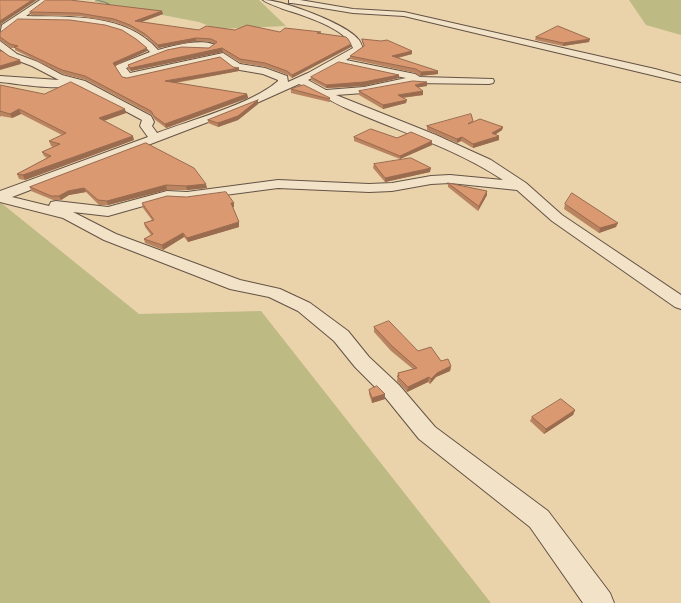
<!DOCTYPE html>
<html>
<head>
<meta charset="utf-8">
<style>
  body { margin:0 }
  canvas { display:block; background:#ead2aa }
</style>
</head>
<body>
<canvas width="681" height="603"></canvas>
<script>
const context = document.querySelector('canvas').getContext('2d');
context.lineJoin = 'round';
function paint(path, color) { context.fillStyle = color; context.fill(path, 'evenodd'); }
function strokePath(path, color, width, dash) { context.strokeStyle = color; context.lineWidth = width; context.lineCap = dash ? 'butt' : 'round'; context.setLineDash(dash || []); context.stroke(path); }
paint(new Path2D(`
  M95,0H259L286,26L217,29L199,22L95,2Z
  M629,0H681V35L646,25Z
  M0,202L139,314L261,311L491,603H0Z`), '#bdba84');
paint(new Path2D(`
  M95,0C102,0 108,2 113,7L107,9V7H110L106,3Z`), '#757d7a');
const street = new Path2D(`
  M40,0H49L26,16C71,17 126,13 158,50C170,46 206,37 216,46C209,53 191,48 182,49C163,51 143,61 126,68L130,73L223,53L240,64L265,68L287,76L288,82L308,73L353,48C346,28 302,15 283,9C277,6 268,4 263,0C283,0 347,24 359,40C361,43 362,46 363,49L346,60L415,74L420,77L493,79L494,81L493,83L489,84L413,83L364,93L336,95L436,135L491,160L526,183L562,215L681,295V309L675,307L552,221L517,190L450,183L431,184L392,191L369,192L278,188L187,200L168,199L108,216L73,212L116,234L240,280L280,289L310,303L348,331L369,357L399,385L435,427L548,511L610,593L614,603H583L530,527L419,439L385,397L355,367L334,341L298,311L269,297L230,289L104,240L63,218L0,202V191L148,137L140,126L142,120L77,85L71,84C61,92 14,83 0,82V76L59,80L32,66L11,58L0,49V41L17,54L38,62L62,75L85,81L151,116L154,122L152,126L157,133C191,120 252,104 278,81V80L263,74L234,69L221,59L127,80L123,79L115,67L117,65L150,52C120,16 61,22 18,20L0,35L2,25ZM339,64L406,78L364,87L326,90L308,80ZM299,84C316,91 331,102 348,109C400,132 455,148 503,180L450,175L431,176L392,183L369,184L278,180L187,192L167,191L108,207L56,201L51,202L49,206L12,197L250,106Z
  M289,0H300L353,9L404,12L655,69L681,76V82L404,16L353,13L292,3H289Z`);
strokePath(street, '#655345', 2);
paint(street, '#f1e2c8');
paint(new Path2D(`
  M30,12L163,14L141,22L199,30H235L321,34L351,44V47L292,78L288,75L266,67L241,63L223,52L131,71L128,69V65L209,48L215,44L211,42L196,41L158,48L146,37L131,28L114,22L79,16L31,15Z
  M0,33L147,48V51L115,66L122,77L127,78L239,71L176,83L247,94L248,98L166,128L154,119L152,115L86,80L63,74L15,50V48H11L0,40Z
  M536,37L589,42L563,46L535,40Z
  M362,39L412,51V54L398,58L438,74L420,76L415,73L350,59V56L364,47L362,42Z
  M311,77L399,78L364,86L326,88L311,80Z
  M0,85L126,113L104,121L134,140L25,180L19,179L17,174L47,158L44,156L42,152L53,147L51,146L49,141L62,135L21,114L12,118L1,116L0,117Z
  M427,86L418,87L423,95L403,98L406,103L383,109L359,95V91Z
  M291,89L330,98V102H329L291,93Z
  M258,100V104L238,120L218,127L208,123V120Z
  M473,122L503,127L502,130L495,135L499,136V140L473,148L461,141L457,143L427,130V126Z
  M354,137L397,138L432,141V145L400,159L354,141Z
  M146,143L207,188L187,190H167L108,205H99L86,192L69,195L61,200H53L31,191L30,187Z
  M374,164L430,172L385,182L373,168Z
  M448,183L487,195L478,211L448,187Z
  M142,203L234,207H232L239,222V227L188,242L184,237L163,250L145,243L144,239L151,235L145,227L144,223L152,220L143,208Z
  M565,204L616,227L599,233L564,209Z
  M374,327L418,351L441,361L451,366L450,371L436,377L430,384L428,382L407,392L397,381L398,373L413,369L391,351L374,332Z
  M369,390L385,394V399L372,403L369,394Z
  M575,410L573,415L544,434L530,421L532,417Z`), '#bb8461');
paint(new Path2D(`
  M32,0H37L1,24L0,30V21Z
  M162,11L163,14L136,24L135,21Z
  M196,38V41L158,48V45Z
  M590,39L589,42L563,46V43Z
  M351,44V47L292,78V75Z
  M147,48V51L114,66L113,63Z
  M222,48L223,52L131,71L130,68Z
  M412,51V54L392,59V56Z
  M20,60L21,64L0,70V66Z
  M239,68V71L166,84L165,81Z
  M438,71V74L420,76L421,72Z
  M399,75V78L364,86L326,88V85Z
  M427,82V86L415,88V85Z
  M423,91V95L398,98V95Z
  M247,94L248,98L166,128L165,124Z
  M258,100V104L238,120L218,127V123Z
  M407,100L406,103L383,109V105Z
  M19,109L21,114L12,118L10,114Z
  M125,109L126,113L100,122L99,118Z
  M503,127L502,130L491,137L492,133Z
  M133,136L134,140L25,180L23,175Z
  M499,136V140L473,148V144Z
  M462,137L461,141L457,143V139Z
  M432,141V145L400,159V156Z
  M431,168L430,172L385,182V178Z
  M206,184L207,188L187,190L186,186Z
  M166,185L167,190L108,205L107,201Z
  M84,188L86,192L69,195L61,200L59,196L68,191Z
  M487,191V195L478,211L479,206Z
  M231,203H234V207L231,208Z
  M239,222V227L188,242L187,238Z
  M618,223L616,227L599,233L600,228Z
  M183,233L184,237L163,250L162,245Z
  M451,366L450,371L436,377L430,384L431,379L437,373Z
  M429,377L428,382L407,392L408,387Z
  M385,394V399L372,403V398Z
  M575,410L573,415L544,434L546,429Z`), '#996b4f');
const building = new Path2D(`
  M0,0H32L0,21V22Z
  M46,0H70L162,11L135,21L199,30L206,26L235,30L247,25L280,32L285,28L321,32L317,33L346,37L348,39L351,44L292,75L287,71L265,63L240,59L222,48L130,68L128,65L167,50L182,47L209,48L217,42L211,39L196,38L158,45L145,34L130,25L114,19L78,13L30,12Z
  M18,19L70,20L105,25L122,30L136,39L147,48L113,63L122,77L127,78L220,57L233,67L239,68L165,81L247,94L165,124L154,116L151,111L85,76L62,70L14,47L18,46L10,44L0,37V33Z
  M558,26L590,39L563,43L536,37Z
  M362,39L381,41L387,40L412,51L392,56L438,71L421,72L416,69L350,56L364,46Z
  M0,51H2L9,56L20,60L0,66Z
  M339,62L399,75L364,82L326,85L311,77Z
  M413,81L427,82L415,85L423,91L398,95L407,100L383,105L359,91Z
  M71,82L125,109L99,118L133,136L23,175L17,174L51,156L42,152L60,144L49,141L66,133L19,109L10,114L0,111V85L44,94Z
  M304,85L330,98L329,99L291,89Z
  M258,100L238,116L218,123L208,120Z
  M471,114L473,121L468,124L480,119L503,127L492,133L499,136L473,144L462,137L457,139L427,126Z
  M371,129L397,138L411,132L432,141L400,156L354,137Z
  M146,143L194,168L206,184L186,186L166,185L107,201L98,200L84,188L68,191L59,196H51L30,187Z
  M411,158L431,168L385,178L374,164Z
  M448,183L487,191L479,206Z
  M226,192L234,203H231L239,222L187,238L183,233L162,245L144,239L153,234L144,223L154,220L142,203L167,196L186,197Z
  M572,193L618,223L600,228L565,204Z
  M389,321L418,351L431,347L441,361L448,359L451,366L437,373L431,379L429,377L408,387L397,376H399L398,373L417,368L392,346L374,327Z
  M377,386L385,394L372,398L369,390Z
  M561,399L575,410L546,429L532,417Z`);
paint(building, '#da9971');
strokePath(building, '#996b4f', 1);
</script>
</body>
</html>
